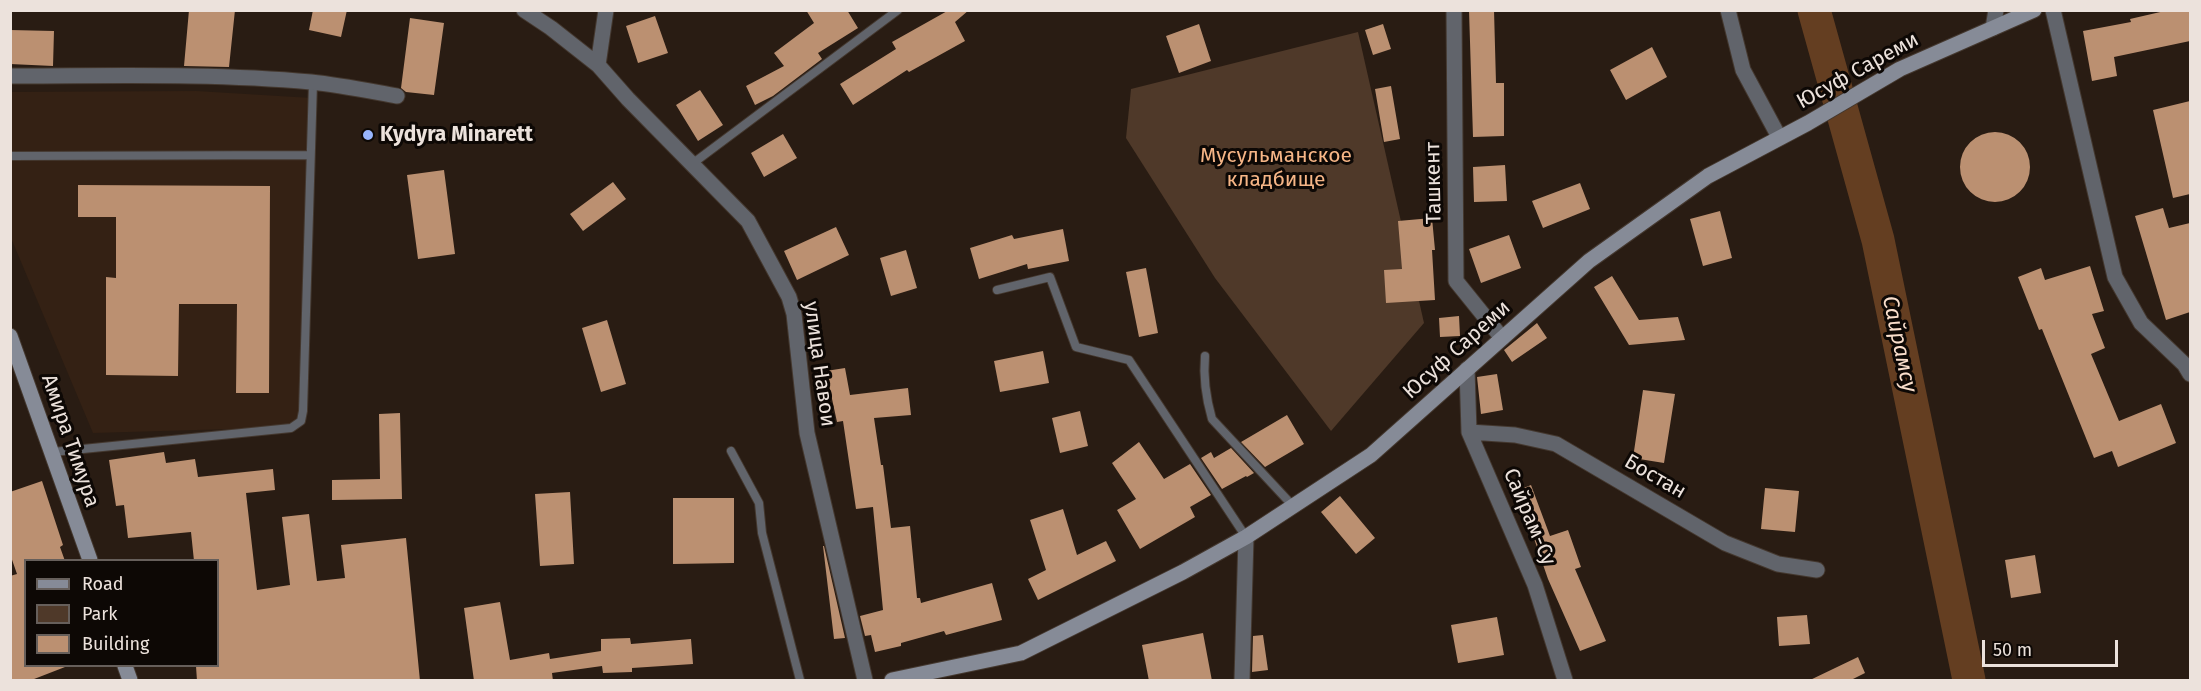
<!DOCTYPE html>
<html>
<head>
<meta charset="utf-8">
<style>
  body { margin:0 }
  #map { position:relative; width:2201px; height:691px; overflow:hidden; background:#291c13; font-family:"Fira Sans",sans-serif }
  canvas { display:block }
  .frame { position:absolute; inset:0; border:12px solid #ece2dc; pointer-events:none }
  .legend { position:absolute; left:24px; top:559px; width:195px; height:108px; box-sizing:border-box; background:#0d0805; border:2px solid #665f5b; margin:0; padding:8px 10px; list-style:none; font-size:18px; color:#ece2dc }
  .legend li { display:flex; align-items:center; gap:12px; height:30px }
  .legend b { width:30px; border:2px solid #665f5b }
  .scale { position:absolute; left:1982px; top:640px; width:136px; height:27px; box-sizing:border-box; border:3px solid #ece2dc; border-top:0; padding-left:8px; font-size:18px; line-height:21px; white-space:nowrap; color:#ece2dc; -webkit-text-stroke:4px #0d0805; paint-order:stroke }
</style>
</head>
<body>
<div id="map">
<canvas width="2201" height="691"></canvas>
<div class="frame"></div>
<ul class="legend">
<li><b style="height:8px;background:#868b97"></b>Road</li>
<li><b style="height:16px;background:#4f3929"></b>Park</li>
<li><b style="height:16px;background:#bb9071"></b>Building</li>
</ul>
<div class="scale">50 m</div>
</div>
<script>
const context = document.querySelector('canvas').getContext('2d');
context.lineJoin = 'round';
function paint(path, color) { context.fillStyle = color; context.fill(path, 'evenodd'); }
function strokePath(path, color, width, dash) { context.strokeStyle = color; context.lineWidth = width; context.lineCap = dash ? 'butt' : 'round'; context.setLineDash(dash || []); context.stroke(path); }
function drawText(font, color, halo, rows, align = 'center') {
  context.font = font + ' "Fira Sans",sans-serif'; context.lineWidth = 6; context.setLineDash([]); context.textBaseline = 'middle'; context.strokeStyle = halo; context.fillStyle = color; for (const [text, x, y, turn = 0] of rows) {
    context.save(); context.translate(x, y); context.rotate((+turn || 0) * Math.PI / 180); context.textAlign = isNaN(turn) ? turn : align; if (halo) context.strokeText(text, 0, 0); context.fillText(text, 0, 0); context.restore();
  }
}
paint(new Path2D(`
  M196,91L312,98L301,427L93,433L11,238L10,92Z`), '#342114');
paint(new Path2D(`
  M1358,32L1424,323L1331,431L1215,278L1126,138L1131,89Z`), '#4f3929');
strokePath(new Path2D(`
  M1814,10L1878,240L1969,680`), '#643e21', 33);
paint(new Path2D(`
  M189,10H235L229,67L184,66Z
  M313,10H347L341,37L309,30Z
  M806,10H847L858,28L818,53L822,59L773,96L755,105L746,86L784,66L774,53L814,23Z
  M949,10H969L955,22L965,41L909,72L907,70L853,105L840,84L896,49L892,42Z
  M1469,10H1494L1496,83H1504V136L1473,137Z
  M2169,10H2190V41L2114,57L2117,76L2092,81L2083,31L2131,22L2130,19Z
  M655,16L668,53L638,63L626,26Z
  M410,18L444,23L434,95L406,92L401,88Z
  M1199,24L1211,61L1179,73L1166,36Z
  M1383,24L1391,49L1373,55L1365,30Z
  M10,30L54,31L53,66L10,64Z
  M1652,47L1667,77L1626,100L1610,70Z
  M1391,86L1400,139L1384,142L1375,89Z
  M700,90L723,125L698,141L676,105Z
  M2190,101V194L2173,198L2153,110Z
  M1960 167a35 35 0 1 1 70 0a35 35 0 1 1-70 0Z
  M783,134L797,158L764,177L751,153Z
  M1505,165L1507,201L1474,202L1473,167Z
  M444,170L455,254L418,259L407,175Z
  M613,182L626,199L583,231L570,214Z
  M1580,183L1590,209L1543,228L1532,201Z
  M78,185L270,186L269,393H236L237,304H179L178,376L106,375V277L116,278V217H78Z
  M2163,208L2169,228L2190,223V312L2166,320L2135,216Z
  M1720,211L1732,258L1703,266L1690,219Z
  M1432,218L1435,250H1432L1435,300L1386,303L1384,270L1402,269L1398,221Z
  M836,227L849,255L797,280L784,251Z
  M1063,229L1069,261L1028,269L1027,264L979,279L970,248L1012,235L1014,239Z
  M1509,235L1521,268L1481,283L1469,249Z
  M906,250L917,288L891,296L880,258Z
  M2090,266L2104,311L2092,314L2105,348L2091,354L2119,421L2161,404L2176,443L2118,467L2112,451L2094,458L2042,329L2039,330L2018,277L2041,268L2045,280Z
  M1146,268L1158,333L1139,337L1126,272Z
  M1612,276L1639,320L1678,317L1685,340L1629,345L1594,287Z
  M1459,316L1460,336L1440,337L1439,318Z
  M607,320L626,384L601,392L582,328Z
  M1537,323L1547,338L1512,362L1504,350Z
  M1043,351L1049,383L1000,392L994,361Z
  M845,368L850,395L908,388L911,415L874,418L881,465H883L891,528L910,526L917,598H920L921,603L992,583L1002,620L946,635L944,631L901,643V646L875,652L871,635L865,636L860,616L883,610L873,507L856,509L843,421L837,422L826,371Z
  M1497,374L1503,410L1481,414L1477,377Z
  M1643,390L1675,394L1664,463L1633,458Z
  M1080,411L1088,446L1060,453L1052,418Z
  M400,413L402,499L332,500V480L380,479L379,414Z
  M1287,415L1304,444L1265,467L1241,442Z
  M1139,442L1164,479L1190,464L1211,495L1190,507L1195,517L1140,549L1117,510L1136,499L1112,463Z
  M1231,448L1254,473L1247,477L1246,476L1222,489L1201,458L1211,452L1214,458Z
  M164,452L166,463L195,459L198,477L273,469L275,490L246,493L257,590L290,585L282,517L309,514L317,581L345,578L341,545L406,538L420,681H197L196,666H218V561H194L191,532L128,538L124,505L116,506L109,460Z
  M42,481L63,545L60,547L65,561H26V666L65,667L29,681H10V576L17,574L10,554V492Z
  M1531,485L1550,536L1568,530L1581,567L1575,569L1606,641L1580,651L1548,579L1530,527L1527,528L1514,492Z
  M1765,488L1799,491L1795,532L1761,529Z
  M570,492L574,564L540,566L535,494Z
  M1340,496L1375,538L1356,554L1321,512Z
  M673,498H734V563L673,564Z
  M1063,509L1077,555L1106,541L1116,561L1038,600L1028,579L1046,570L1030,520Z
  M823,546H824L845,638L834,639Z
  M2035,555L2041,593L2011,598L2005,560Z
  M500,602L510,660L549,653L550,659L601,651V639L630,638L631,644L691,639L693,664L632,668V672L603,673L602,666L552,673L553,681H474L464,608Z
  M1807,615L1810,644L1779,646L1777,617Z
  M1497,617L1504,655L1458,663L1451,625Z
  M1203,633L1212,681H1149L1142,645Z
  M1263,635L1268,670L1252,672L1253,636Z
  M1858,657L1865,673L1849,681H1808Z`), '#bb9071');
const lane = new Path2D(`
  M10,156L309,155
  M692,164L898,10
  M997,290L1050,277L1076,347L1129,360L1246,537
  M1205,356C1203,378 1206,398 1212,419L1293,506
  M731,451L759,503L762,533L800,680
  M53,452L291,428L301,421L303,411L313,83`);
const street = new Path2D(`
  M524,10L551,28L598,65L628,99L748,221L789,297L794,314L807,433L865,680
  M1454,10L1456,281L1502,338
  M1728,10L1743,70L1779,137
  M2053,10L2115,277L2141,323L2184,364L2190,374
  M1993,28L1996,10
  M598,65L606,10
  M10,76C110,76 212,73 311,82C340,85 369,91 397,96
  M1467,369L1469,432L1535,585L1565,680
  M1469,432L1515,435L1556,444L1725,543L1778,564L1817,570
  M1242,680L1246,537`);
const secondary = new Path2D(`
  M10,336L90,560
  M125,666L130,680
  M892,680L1021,653L1183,572L1246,537L1371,455L1589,261L1708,176L1808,123L1900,69L2034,10`);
strokePath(lane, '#44382f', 10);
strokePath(street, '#44382f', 17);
strokePath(secondary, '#44382f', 17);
strokePath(lane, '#61646b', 8);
strokePath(street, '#61646b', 15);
strokePath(secondary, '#868b97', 15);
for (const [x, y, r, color] of [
  [368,135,6,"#98b5fd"]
]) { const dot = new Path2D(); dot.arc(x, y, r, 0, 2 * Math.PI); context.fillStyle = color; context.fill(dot); strokePath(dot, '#0d0805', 2); }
drawText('21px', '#ece2dc', '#0d0805', [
  ["Юсуф Сареми",1858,71,-29],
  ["Ташкент",1434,183,-91],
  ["Юсуф Сареми",1457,350,-42],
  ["улица Навои",819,364,82],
  ["Амира Тимура",70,441,71],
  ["Бостан",1655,477,30],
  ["Сайрам-Су",1529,517,67]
]);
drawText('bold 21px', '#ece2dc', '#0d0805', [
  ["Kydyra Minarett",380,135]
], 'left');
drawText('21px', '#f6b586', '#0d0805', [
  ["Мусульманское",1276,156],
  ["кладбище",1276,180]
]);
drawText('italic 22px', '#fadfcc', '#0d0805', [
  ["Сайрамсу",1899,344,78]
]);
</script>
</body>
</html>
